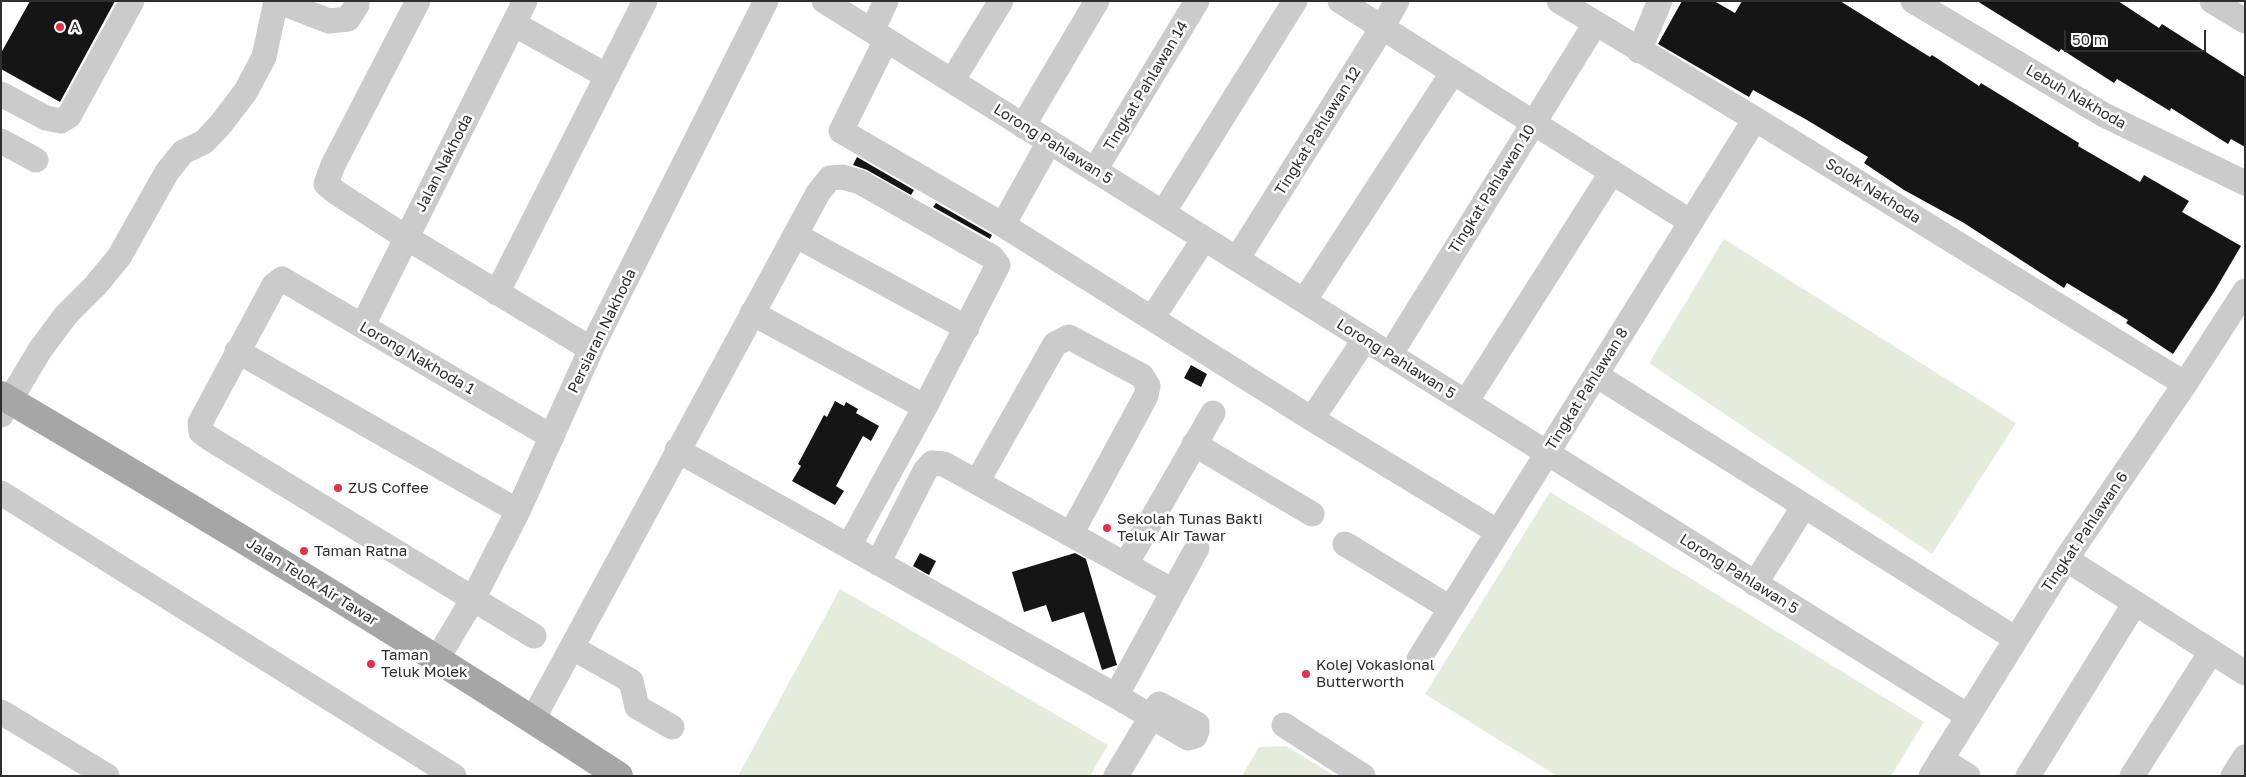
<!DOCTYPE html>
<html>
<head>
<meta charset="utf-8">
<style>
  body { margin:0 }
  #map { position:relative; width:2246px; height:777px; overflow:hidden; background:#fff; font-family:"Golos Text",sans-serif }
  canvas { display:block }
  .frame { position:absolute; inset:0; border:2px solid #2e2e2e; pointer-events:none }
  .scale { position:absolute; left:2064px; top:30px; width:142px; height:22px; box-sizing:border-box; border:2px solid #2e2e2e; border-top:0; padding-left:6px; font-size:15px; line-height:18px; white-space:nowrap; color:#2e2e2e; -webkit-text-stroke:4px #fff; paint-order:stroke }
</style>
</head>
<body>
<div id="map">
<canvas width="2246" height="777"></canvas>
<div class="frame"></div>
<div class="scale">50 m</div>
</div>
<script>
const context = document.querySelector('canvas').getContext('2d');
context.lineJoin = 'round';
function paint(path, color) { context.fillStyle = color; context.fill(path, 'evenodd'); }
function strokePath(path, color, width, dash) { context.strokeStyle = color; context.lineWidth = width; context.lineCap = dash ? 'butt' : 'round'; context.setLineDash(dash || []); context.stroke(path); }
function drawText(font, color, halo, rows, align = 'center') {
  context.font = font + ' "Golos Text",sans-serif'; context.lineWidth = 5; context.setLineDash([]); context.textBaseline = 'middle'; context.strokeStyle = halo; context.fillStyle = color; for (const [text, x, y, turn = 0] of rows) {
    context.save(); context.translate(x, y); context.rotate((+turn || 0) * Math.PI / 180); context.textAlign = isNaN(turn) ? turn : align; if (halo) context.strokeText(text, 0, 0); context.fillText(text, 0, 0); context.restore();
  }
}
paint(new Path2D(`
  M1724,239L2016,423L1932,554L1649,363Z
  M1550,492L1924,722L1891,776H1557L1425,694Z
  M840,589L1108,745L1090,776H738Z
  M1286,746L1335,776H1242L1259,747Z`), '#e5ecdc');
paint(new Path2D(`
  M30,1H115L60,102L1,69V53Z
  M1682,1H1714L1735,13L1742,1H1840L1930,57L1932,55L1979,86L1981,83L2079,143L2078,146L2140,182L2144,175L2189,201L2182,212L2241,246L2214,292L2173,354L2126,323L2128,320L2067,283L2064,288L1964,223L1904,190L1864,163L1868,157L1807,120L1753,90L1749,97L1658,44Z
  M1977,1H2118L2159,28L2162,24L2245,77V147L2231,139L2228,144L2171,108L2170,111L2117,79L2114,83L2061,49L2059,52Z
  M857,157L914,190L911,195L867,170L853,165Z
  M936,203L992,235L990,239L933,207Z
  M1191,365L1207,374L1201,387L1184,378Z
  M835,401L844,406L846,402L858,409L856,413L879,426L871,441L863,436L843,473L836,486L844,491L835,505L792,481L801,466L798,464L824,415L827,417Z
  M920,553L936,561L929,575L913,566Z
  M1075,553L1086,559L1117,665L1102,670L1084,612L1052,622L1046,605L1024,612L1012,572Z`), '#151515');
strokePath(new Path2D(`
  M277,1L329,21L348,19L357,5V1
  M418,1L333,165L326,184L337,193L407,238L591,349
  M824,1L1968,716
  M1340,1L1691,222
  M1559,1L1755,119L2185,384
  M1913,1L2104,115L2245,183
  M2212,1L2245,21
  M514,24L607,76
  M872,31L886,1
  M886,40L841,131L1003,225L1312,419L1498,532
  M1639,51L1660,1
  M952,81L1001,1
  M1,94L46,118L61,121L69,116L132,1
  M1023,126L1097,1
  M1,141L36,160
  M1095,170L1197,1
  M1163,213L1295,1
  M1003,225L1049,142
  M795,235L967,328
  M1237,259L1382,28L1397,1
  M497,293L645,1
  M1304,301L1453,72
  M752,313L925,407
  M1153,317L1204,239
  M363,325L525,1
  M237,351L518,511
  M1390,355L1595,24
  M1596,375L2016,639
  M1466,402L1612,172
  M1,415L40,350L66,315L95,286L119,257L167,172L183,152L204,142L221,124L246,91L264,57L276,1
  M1312,419L1365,339
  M1194,444L1312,514
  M677,450L1116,696L1188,738L1195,736L1197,731V724L1159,704L1116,776
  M977,482L1055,344L1069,337L1142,376L1148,386L1146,396L1071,534
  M1,493L454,776
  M1345,544L1450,608
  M2066,559L2245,673
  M878,563L925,471L932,463L944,464L1173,591
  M1126,564L1213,413
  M1755,584L1804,506
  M534,636L209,438L201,432L200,423L274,285L282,279L552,437
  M573,648L631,681L637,707L672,727
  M437,659L473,599L518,511L591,349L766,1
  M1419,659L1755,119
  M1116,696L1197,548
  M1,712L107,776
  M533,719L818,193L830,178L842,177L860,182L992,257L998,265L925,407L849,546
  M1284,725L1363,776
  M1941,759L1968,776
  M1931,776L2066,559L2185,384L2245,291
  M2028,776L2135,603
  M2132,776L2211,652
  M2233,776L2245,757`), '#cbcbcb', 25);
strokePath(new Path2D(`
  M1,395C210,518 417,643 619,776`), '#a6a6a6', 28);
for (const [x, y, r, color] of [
  [60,27,5,"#e63048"],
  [338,488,5,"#e63048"],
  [1107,528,5,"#e63048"],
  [304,551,5,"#e63048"],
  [371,664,5,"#e63048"],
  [1306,674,5,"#e63048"]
]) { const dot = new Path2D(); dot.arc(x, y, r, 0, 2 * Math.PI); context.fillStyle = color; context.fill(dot); strokePath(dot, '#fff', 2); }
drawText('15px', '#2e2e2e', '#fff', [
  ["A",70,27],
  ["ZUS Coffee",348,488],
  ["Sekolah Tunas Bakti",1117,519],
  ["Teluk Air Tawar",1117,536],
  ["Taman Ratna",314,551],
  ["Taman",381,655],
  ["Teluk Molek",381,672],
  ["Kolej Vokasional",1316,665],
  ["Butterworth",1316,682]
], 'left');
drawText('15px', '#2e2e2e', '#fff', [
  ["Tingkat Pahlawan 14",1146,86,-59],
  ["Lebuh Nakhoda",2076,97,30],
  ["Tingkat Pahlawan 12",1318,131,-58],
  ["Lorong Pahlawan 5",1053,144,32],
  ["Jalan Nakhoda",444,163,-63],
  ["Tingkat Pahlawan 10",1492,189,-58],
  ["Solok Nakhoda",1873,191,32],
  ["Persiaran Nakhoda",602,331,-64],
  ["Lorong Nakhoda 1",417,358,30],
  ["Lorong Pahlawan 5",1396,359,32],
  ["Tingkat Pahlawan 8",1587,389,-58],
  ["Tingkat Pahlawan 6",2085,532,-56],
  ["Lorong Pahlawan 5",1739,574,32],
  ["Jalan Telok Air Tawar",312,582,32]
]);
</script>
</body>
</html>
